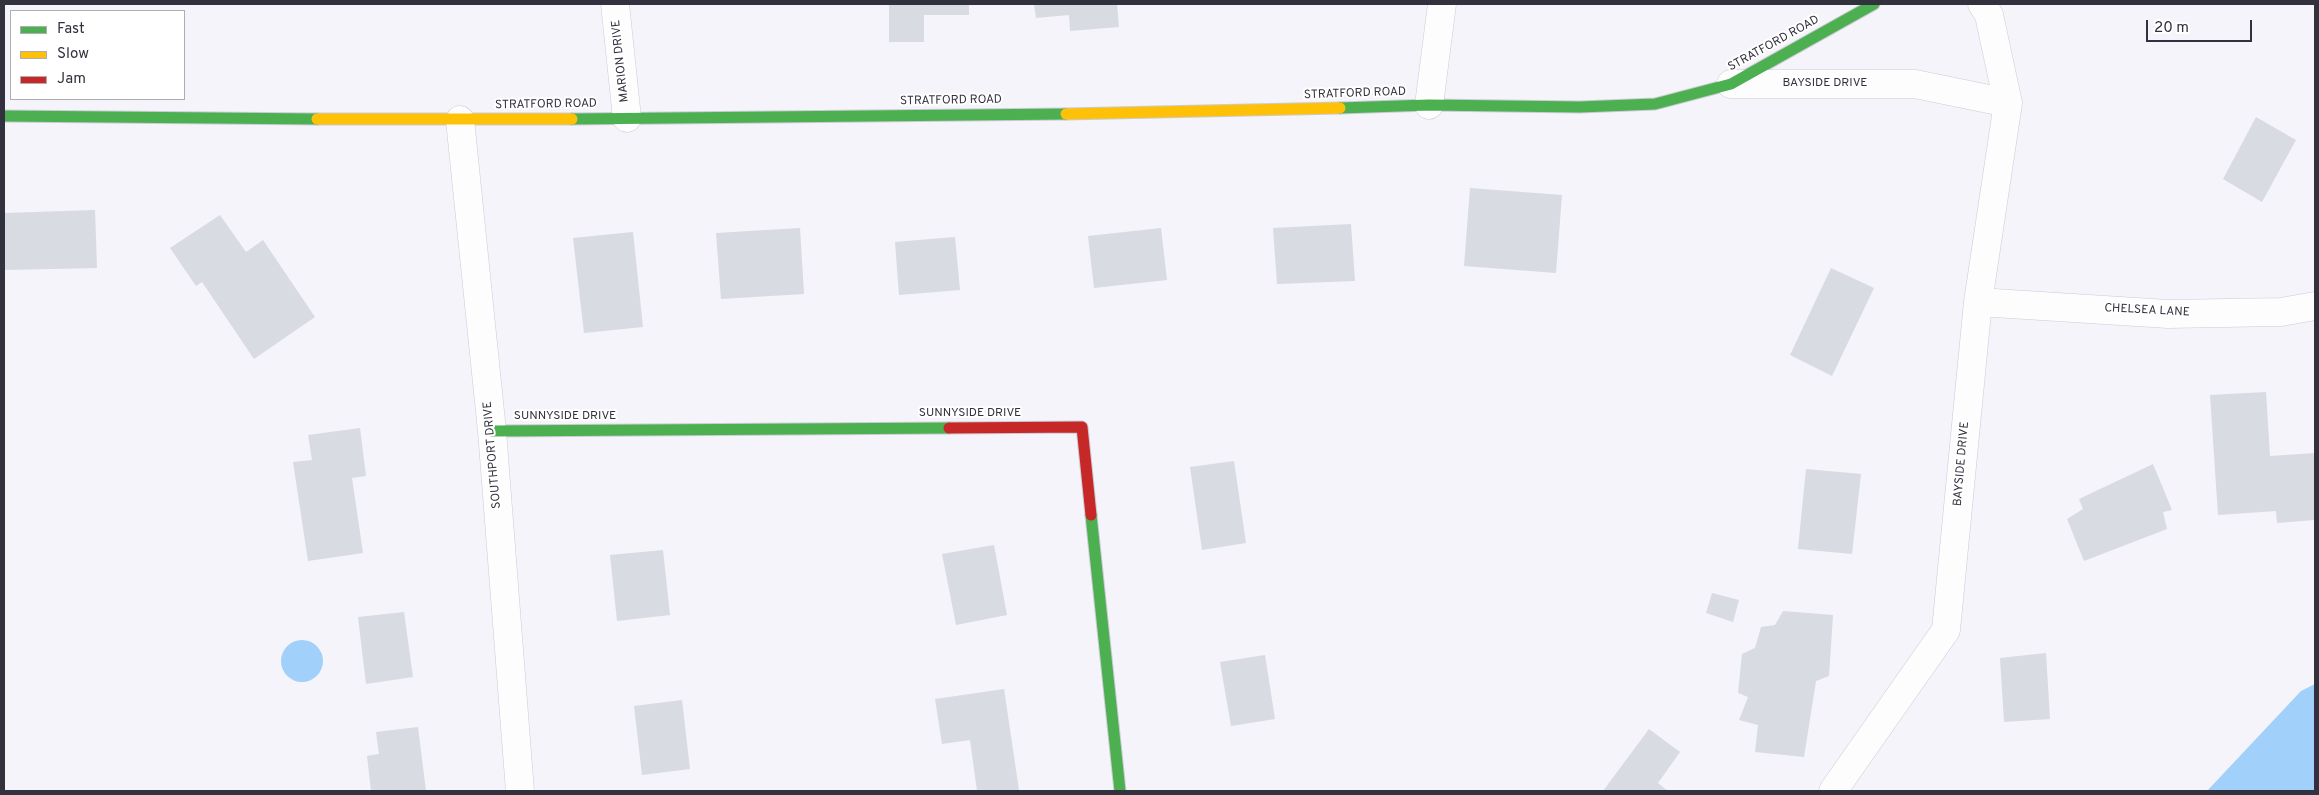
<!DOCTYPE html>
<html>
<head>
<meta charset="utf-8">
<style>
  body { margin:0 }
  #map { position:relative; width:2319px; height:795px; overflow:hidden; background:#f4f4fa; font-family:Overpass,sans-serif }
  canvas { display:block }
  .frame { position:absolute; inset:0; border:5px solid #32323e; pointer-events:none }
  .legend { position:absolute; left:10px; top:10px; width:175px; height:90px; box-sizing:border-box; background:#fff; border:1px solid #adadb2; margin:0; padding:6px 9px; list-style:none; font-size:15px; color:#32323e }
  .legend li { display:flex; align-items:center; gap:10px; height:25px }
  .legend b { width:25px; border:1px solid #adadb2 }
  .scale { position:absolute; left:2146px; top:20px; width:106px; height:22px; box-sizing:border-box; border:2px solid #32323e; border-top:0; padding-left:6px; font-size:15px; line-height:18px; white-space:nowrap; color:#32323e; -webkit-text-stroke:4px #fff; paint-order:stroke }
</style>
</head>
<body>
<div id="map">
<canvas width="2319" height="795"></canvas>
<div class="frame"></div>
<ul class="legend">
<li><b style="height:6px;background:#4caf50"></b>Fast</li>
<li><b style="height:6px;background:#ffc107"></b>Slow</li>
<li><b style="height:6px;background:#c62828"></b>Jam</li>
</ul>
<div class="scale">20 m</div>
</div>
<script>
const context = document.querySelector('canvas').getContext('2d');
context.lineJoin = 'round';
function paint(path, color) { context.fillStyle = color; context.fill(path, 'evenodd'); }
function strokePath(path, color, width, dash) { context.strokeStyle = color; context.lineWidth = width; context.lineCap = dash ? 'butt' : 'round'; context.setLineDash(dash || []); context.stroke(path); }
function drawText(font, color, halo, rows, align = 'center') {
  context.font = font + ' Overpass,sans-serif'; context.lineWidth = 4; context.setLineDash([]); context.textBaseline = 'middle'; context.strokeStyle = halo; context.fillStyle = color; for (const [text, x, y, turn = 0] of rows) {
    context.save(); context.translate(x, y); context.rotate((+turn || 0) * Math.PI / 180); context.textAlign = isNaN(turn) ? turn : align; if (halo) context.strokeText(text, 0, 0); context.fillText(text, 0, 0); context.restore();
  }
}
paint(new Path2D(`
  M281 661a21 21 0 1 1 42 0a21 21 0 1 1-42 0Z
  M2315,684V791H2207L2301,691Z`), '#a1d0fa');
paint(new Path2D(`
  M889,4H969V15H924V42H889Z
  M1034,4H1117L1119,27L1070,31L1069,15L1036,18Z
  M2256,117L2296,140L2262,202L2223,179Z
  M1470,188L1562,195L1556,273L1464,266Z
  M95,210L97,268L4,270V213Z
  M220,215L246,252L263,240L315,317L254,359L202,282L196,286L170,248Z
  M1351,224L1355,281L1277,284L1273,228Z
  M800,228L804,294L721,299L716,233Z
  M1161,228L1167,280L1094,288L1088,236Z
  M633,232L643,327L584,333L573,238Z
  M955,237L960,290L899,295L895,242Z
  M1831,268L1874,288L1832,376L1790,355Z
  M2266,392L2270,456L2315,453L2314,520L2277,523L2276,511L2218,515L2210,395Z
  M360,428L366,476L352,478L363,553L308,561L293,462L312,460L308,435Z
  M1234,461L1246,543L1202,550L1190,467Z
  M2153,464L2172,510L2163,512L2167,529L2084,561L2067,519L2083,509L2079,499Z
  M1806,469L1861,474L1852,554L1798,549Z
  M994,545L1007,615L956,625L942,554Z
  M663,550L670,615L617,621L610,555Z
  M1712,593L1739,600L1733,622L1706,613Z
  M1783,611L1833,615L1829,676L1816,681L1804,757L1755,752L1758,725L1739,720L1748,697L1738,693L1742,654L1755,648L1761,627L1775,625Z
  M404,612L413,677L366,684L358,617Z
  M2046,653L2050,719L2004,722L2000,658Z
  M1265,655L1275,719L1231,726L1220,662Z
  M1004,689L1019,790L977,791L970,740L942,744L935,699Z
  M682,700L690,769L642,775L634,706Z
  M418,727L426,791H371L367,756L379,754L376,732Z
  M1649,729L1680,752L1658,783L1668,791H1603Z`), '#d8dbe2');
const street = new Path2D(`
  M615,4L627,118
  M1731,84H1915L2008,103
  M1429,105L1442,4
  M460,120L492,431L520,791
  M1978,302L2168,314L2281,312L2315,306
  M1833,791L1946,630L1978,302L2008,103L1989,15L1982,4`);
const fast = new Path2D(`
  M1340,108L1429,105L1580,107L1655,104L1731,84L1874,4
  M4,116L317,119
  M572,119L1066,114
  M492,431L949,428
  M1091,515L1120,791`);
const slow = new Path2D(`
  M1066,114L1340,108
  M317,119H572`);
const jam = new Path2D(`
  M949,428L1082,427L1091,515`);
strokePath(street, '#cbcbd4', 29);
strokePath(fast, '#cbcbd4', 13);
strokePath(slow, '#cbcbd4', 13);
strokePath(jam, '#cbcbd4', 13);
strokePath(street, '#fdfdfe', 28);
strokePath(fast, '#4caf50', 11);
strokePath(slow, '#ffc107', 11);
strokePath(jam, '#c62828', 11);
drawText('12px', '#32323e', '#fff', [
  ["STRATFORD ROAD",1774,44,-29],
  ["MARION DRIVE",621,61,-96],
  ["BAYSIDE DRIVE",1825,84],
  ["STRATFORD ROAD",1355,94,-2],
  ["STRATFORD ROAD",951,101,-1],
  ["STRATFORD ROAD",546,105,-1],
  ["CHELSEA LANE",2147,311,3],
  ["SUNNYSIDE DRIVE",970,414],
  ["SUNNYSIDE DRIVE",565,417],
  ["SOUTHPORT DRIVE",493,455,-95],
  ["BAYSIDE DRIVE",1962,464,-85]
]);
</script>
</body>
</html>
